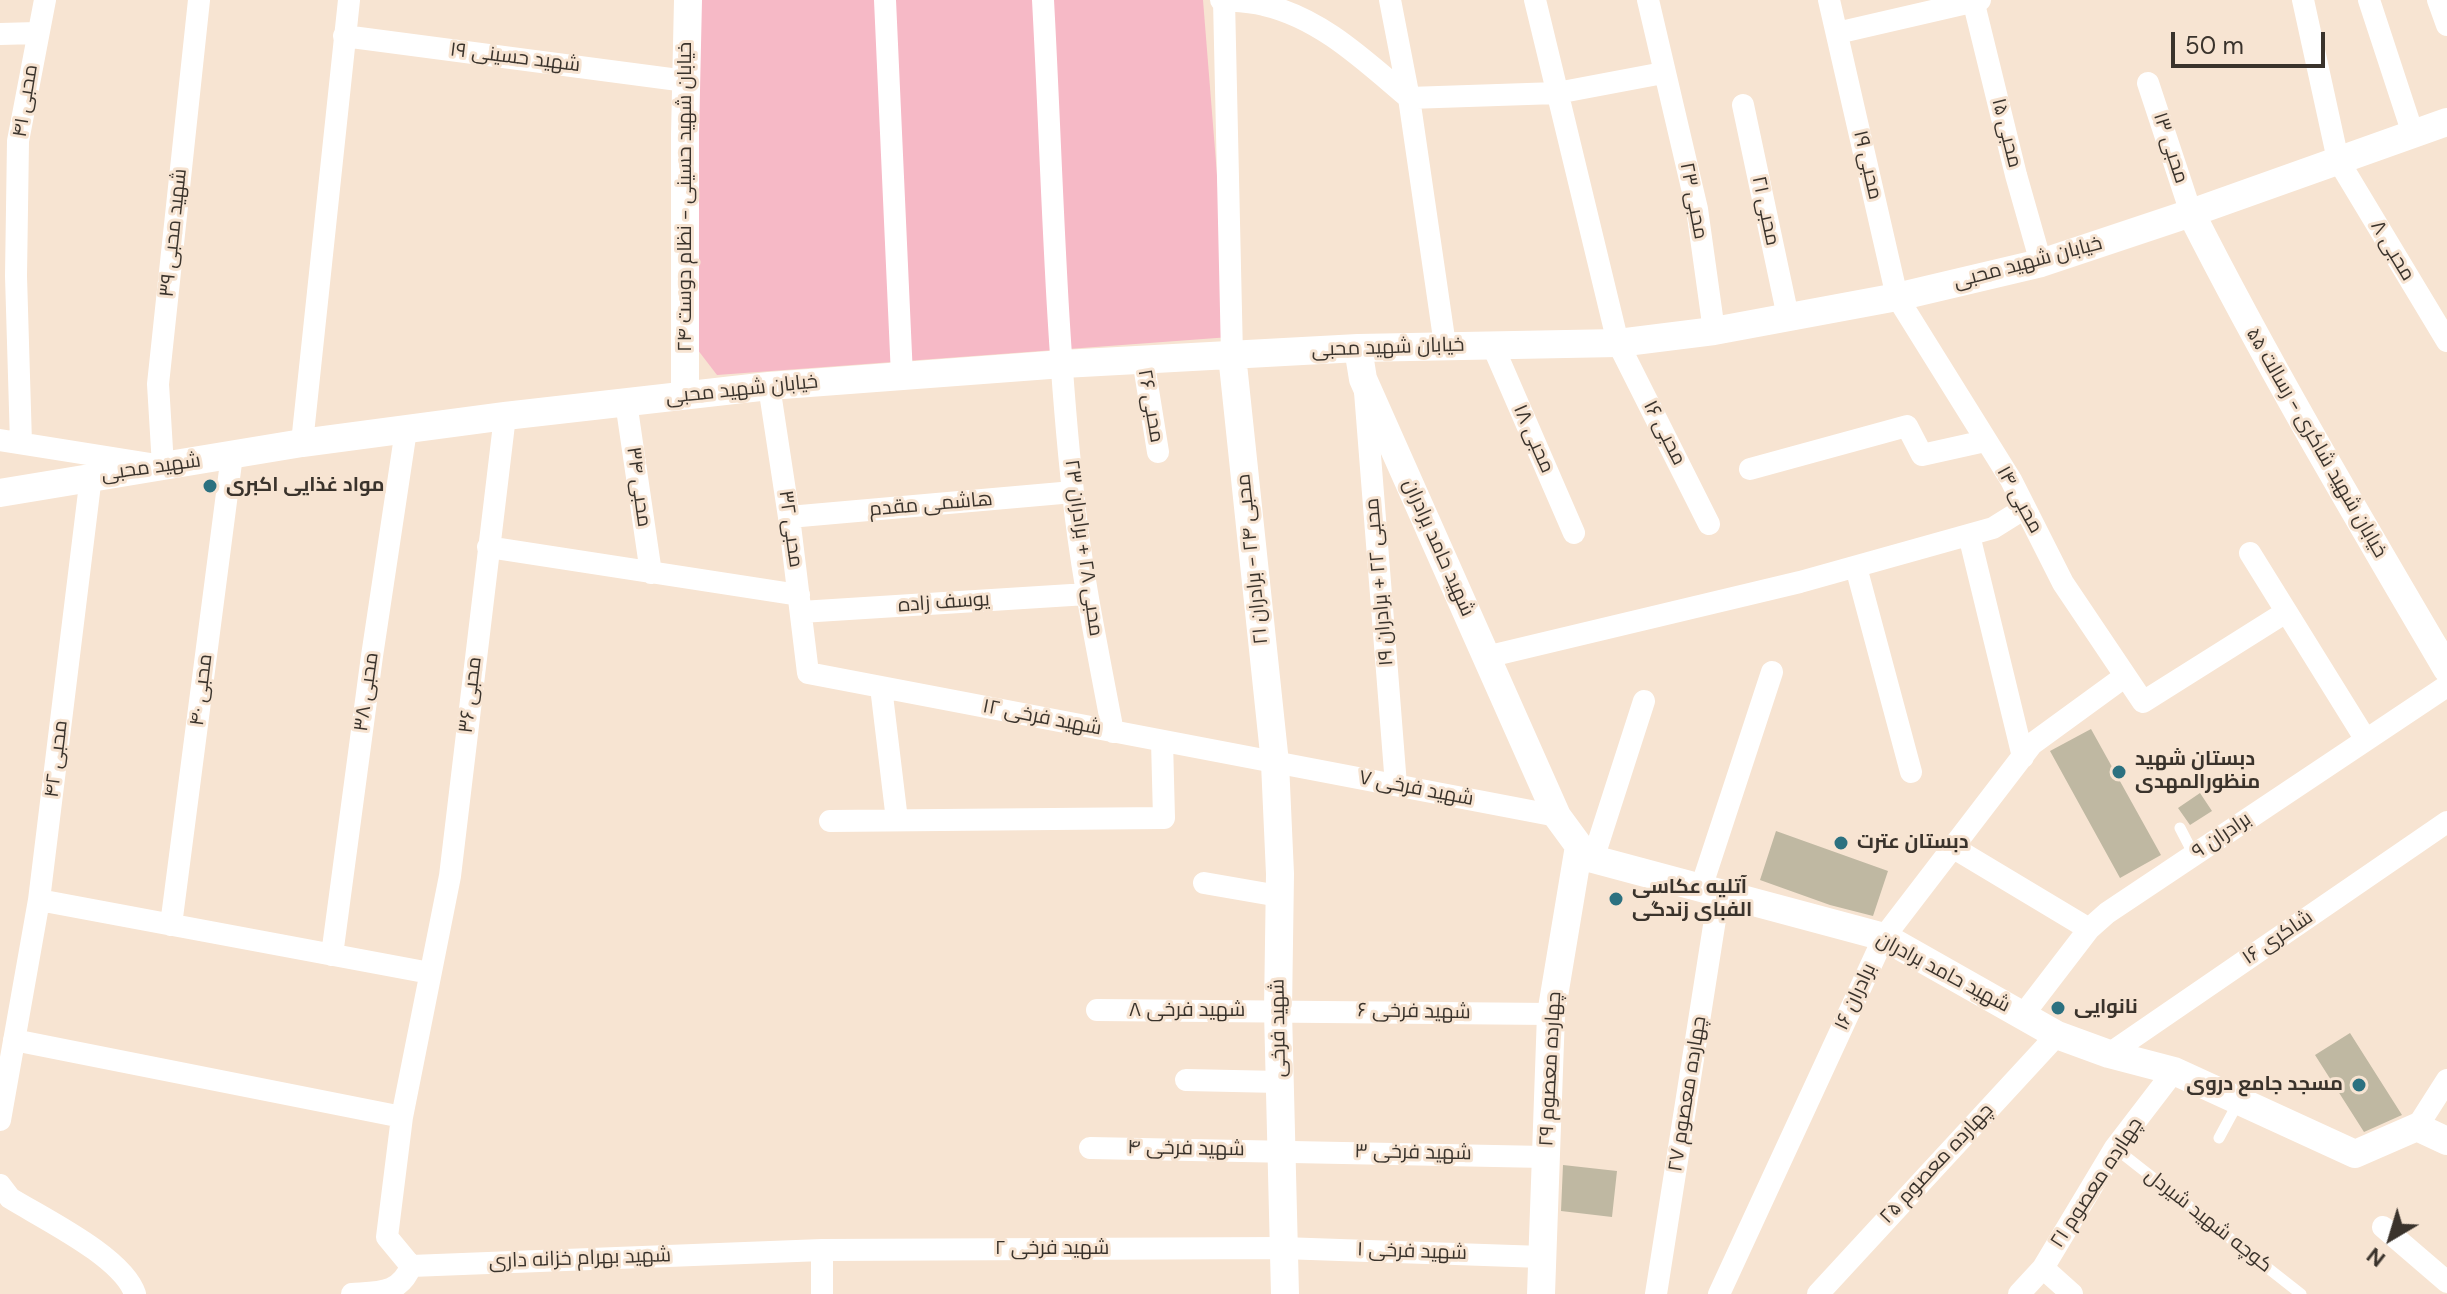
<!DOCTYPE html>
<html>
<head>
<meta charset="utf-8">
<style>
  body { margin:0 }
  #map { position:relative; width:2447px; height:1294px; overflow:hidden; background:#f7e4d2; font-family:"DM Sans",sans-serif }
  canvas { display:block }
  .north { position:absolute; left:2351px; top:1198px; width:80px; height:80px; -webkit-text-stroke:6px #f7e4d2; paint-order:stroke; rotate:218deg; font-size:22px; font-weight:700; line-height:32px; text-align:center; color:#3a332c }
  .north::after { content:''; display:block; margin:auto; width:28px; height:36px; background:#3a332c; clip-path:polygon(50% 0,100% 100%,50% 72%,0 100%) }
  .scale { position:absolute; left:2171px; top:32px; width:154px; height:36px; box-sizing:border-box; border:4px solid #3a332c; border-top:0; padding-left:10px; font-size:24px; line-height:28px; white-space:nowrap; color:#3a332c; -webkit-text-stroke:6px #f7e4d2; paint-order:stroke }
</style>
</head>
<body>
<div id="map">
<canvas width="2447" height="1294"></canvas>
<div class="north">N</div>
<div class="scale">50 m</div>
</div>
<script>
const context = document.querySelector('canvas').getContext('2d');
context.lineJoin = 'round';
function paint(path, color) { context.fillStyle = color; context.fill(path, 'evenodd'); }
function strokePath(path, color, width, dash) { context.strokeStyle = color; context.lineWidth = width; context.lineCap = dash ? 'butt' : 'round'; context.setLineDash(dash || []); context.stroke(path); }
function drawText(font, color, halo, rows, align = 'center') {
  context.font = font + ' "DM Sans",Cairo,sans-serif'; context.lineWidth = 6; context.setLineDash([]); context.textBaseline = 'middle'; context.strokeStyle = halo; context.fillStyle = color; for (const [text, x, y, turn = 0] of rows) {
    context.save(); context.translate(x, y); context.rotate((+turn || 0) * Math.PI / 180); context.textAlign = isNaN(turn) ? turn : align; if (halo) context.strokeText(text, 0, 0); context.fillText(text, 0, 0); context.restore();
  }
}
paint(new Path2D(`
  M700,0H1203L1230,337L717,375L694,345Z`), '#f6b9c6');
paint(new Path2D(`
  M2091,729L2161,855L2120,878L2050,751Z
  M2200,793L2212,811L2190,825L2178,808Z
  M1776,831L1888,871L1873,916L1830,905L1760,880Z
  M2350,1033L2402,1115L2364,1132L2315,1055Z
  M1563,1165L1617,1171L1612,1217L1561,1211Z`), '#bfb8a2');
strokePath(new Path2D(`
  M2180,828L2194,855
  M2219,1138L2239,1101
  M2115,1148L2301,1294`), '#fff', 11);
strokePath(new Path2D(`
  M885,0L902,376
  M1043,0C1052,164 1055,329 1073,492C1081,572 1098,652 1113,732
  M1221,0C1235,1 1250,1 1264,5C1321,18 1365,61 1409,98L1557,93L1663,73
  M1224,0L1232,355
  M1390,0L1409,98L1445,345
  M1535,0L1618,343L1709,524
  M1648,0L1697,209L1714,331
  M1829,0L1897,297L2011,480L2063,583L2143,702L2286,612
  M1973,0L2016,175L2041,263
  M2303,0L2338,160L2447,341
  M2369,0L2413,134
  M2438,0L2447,25
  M1837,33L1980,0
  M0,34L37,33
  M344,36L686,81
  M2148,83L2191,213
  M1743,105L1788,317
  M1492,344L1574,533
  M1143,359L1158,452
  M769,386L789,517L808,673L1557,816
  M1365,392L1396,785
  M626,402L651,573
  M0,440L163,466L158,384L199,0
  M21,443L16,276L18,141L45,0
  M302,443L349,0
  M1750,469L1907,426L1922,455L1985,441
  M789,517L1073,492
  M1969,535L2023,757
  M488,547L799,595
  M2250,553L2366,740
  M1856,567L1911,772
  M801,612L1087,594
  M1486,657L1800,582L1993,528L2025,508
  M881,687L897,820
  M830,821L1164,818L1162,741
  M1954,848L2089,929
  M1593,859L1644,701
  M1204,883L1279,896
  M1701,888L1772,672
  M39,900L430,973
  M171,925L232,455
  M332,955L372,656L406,430
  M1097,1010L1551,1014
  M2023,1015L2089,929L2107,913L2447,686
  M14,1040L402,1117
  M2109,1054L2447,822
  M1186,1080L1280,1082
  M0,1120L39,900L91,476
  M2417,1127L2447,1080
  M1090,1148L1545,1157
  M0,1185L10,1198C44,1219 123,1257 135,1294
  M2383,1227L2447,1282
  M822,1250V1294
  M411,1266L387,1237L402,1117L450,876L505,416
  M2043,1268L2072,1294
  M352,1294C379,1292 400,1294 411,1266L822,1250L1282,1248L1542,1257
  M1656,1294L1719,894
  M1719,1294L1884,937L2032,744L2124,677
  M1818,1294L2057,1035
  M2019,1294L2043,1268L2115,1148L2174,1071`), '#fff', 22);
strokePath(new Path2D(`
  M2191,213C2270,369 2359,519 2447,669
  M1358,348L1363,379L1557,816L1579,846L1593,859L1884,937L2057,1035L2109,1054L2174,1071L2355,1154L2417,1127L2447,1141
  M1232,355L1275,763L1280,874L1278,1011L1285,1294
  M685,395V135L688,0
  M0,493L302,443L505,416L769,386L1063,364L1358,348L1618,343L1714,331L1897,297L2041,263L2191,213L2447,122
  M1541,1294L1551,1014L1579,846`), '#fff', 28);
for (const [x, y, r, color] of [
  [210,486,8,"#2c7180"],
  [2119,772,8,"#2c7180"],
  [1841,843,8,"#2c7180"],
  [1616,899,8,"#2c7180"],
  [2058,1008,8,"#2c7180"],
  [2359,1085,8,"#2c7180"]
]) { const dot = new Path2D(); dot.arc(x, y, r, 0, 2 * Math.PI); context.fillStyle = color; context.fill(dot); strokePath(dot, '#f7e4d2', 3); }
drawText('20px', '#3a332c', '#f7e4d2', [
  ["شهید حسینی ۱۹",515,58,7],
  ["محبی ۴۱",26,101,-81],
  ["محبی ۱۵",2006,133,76],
  ["محبی ۱۳",2170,148,72],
  ["محبی ۱۹",1867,165,77],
  ["خیابان شهید حسینی - نظام دوست ۲۴",686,197,-90],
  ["محبی ۲۳",1693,201,79],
  ["محبی ۲۱",1765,211,78],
  ["شهید محبی ۳۹",174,233,-84],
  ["محبی ۸",2392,251,59],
  ["خیابان شهید محبی",2028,263,-15],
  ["خیابان شهید محبی",1388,348,-2],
  ["خیابان شهید محبی",742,390,-6],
  ["محبی ۲۶",1150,406,80],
  ["محبی ۱۶",1664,433,63],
  ["محبی ۱۸",1533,439,66],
  ["خیابان شهید شاکری - رسالت ۵۵",2316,443,60],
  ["شهید محبی",151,468,-8],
  ["محبی ۳۴",638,487,82],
  ["محبی ۱۴",2019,500,61],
  ["هاشمی مقدم",931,505,-5],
  ["محبی ۳۲",790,529,82],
  ["محبی ۲۸ + برادران ۲۳",1083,548,82],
  ["شهید حامد برادران",1438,548,66],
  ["محبی ۲۴ - برادران ۲۱",1253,559,-96],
  ["محبی ۲۲ + برادران ۱۹",1380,582,-95],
  ["یوسف زاده",944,603,-4],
  ["محبی ۴۰",202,690,-83],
  ["محبی ۳۸",367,692,-82],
  ["محبی ۳۶",471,695,-83],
  ["شهید فرخی ۱۲",1042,718,11],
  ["محبی ۴۲",57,759,-83],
  ["شهید فرخی ۷",1416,789,11],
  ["برادران ۹",2222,836,-34],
  ["شاکری ۱۶",2278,938,-34],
  ["شهید حامد برادران",1943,973,28],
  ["برادران ۱۶",1856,997,-65],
  ["شهید فرخی ۸",1187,1011],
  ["شهید فرخی ۶",1414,1012,1],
  ["شهید فرخی",1279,1028,-91],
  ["چهارده معصوم ۲۹",1551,1069,-87],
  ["چهارده معصوم ۲۷",1688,1094,-81],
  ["شهید فرخی ۴",1186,1149,1],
  ["شهید فرخی ۳",1413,1153,1],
  ["چهارده معصوم ۲۵",1937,1164,-47],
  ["چهارده معصوم ۲۱",2097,1183,-57],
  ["کوچه شهید شیردل",2208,1221,38],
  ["شهید فرخی ۲",1052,1249],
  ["شهید فرخی ۱",1412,1252,2],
  ["شهید بهرام خزانه داری",580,1259,-2]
]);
drawText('bold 20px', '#3a332c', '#f7e4d2', [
  ["مواد غذایی اکبری",226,486],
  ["دبستان شهید",2135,760],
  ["منظورالمهدی",2135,783],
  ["دبستان عترت",1857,843],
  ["آتلیه عکاسی",1632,888],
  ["الفبای زندگی",1632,911],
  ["نانوایی",2074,1008],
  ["مسجد جامع دروی",2343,1085,"right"]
], 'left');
</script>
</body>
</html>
